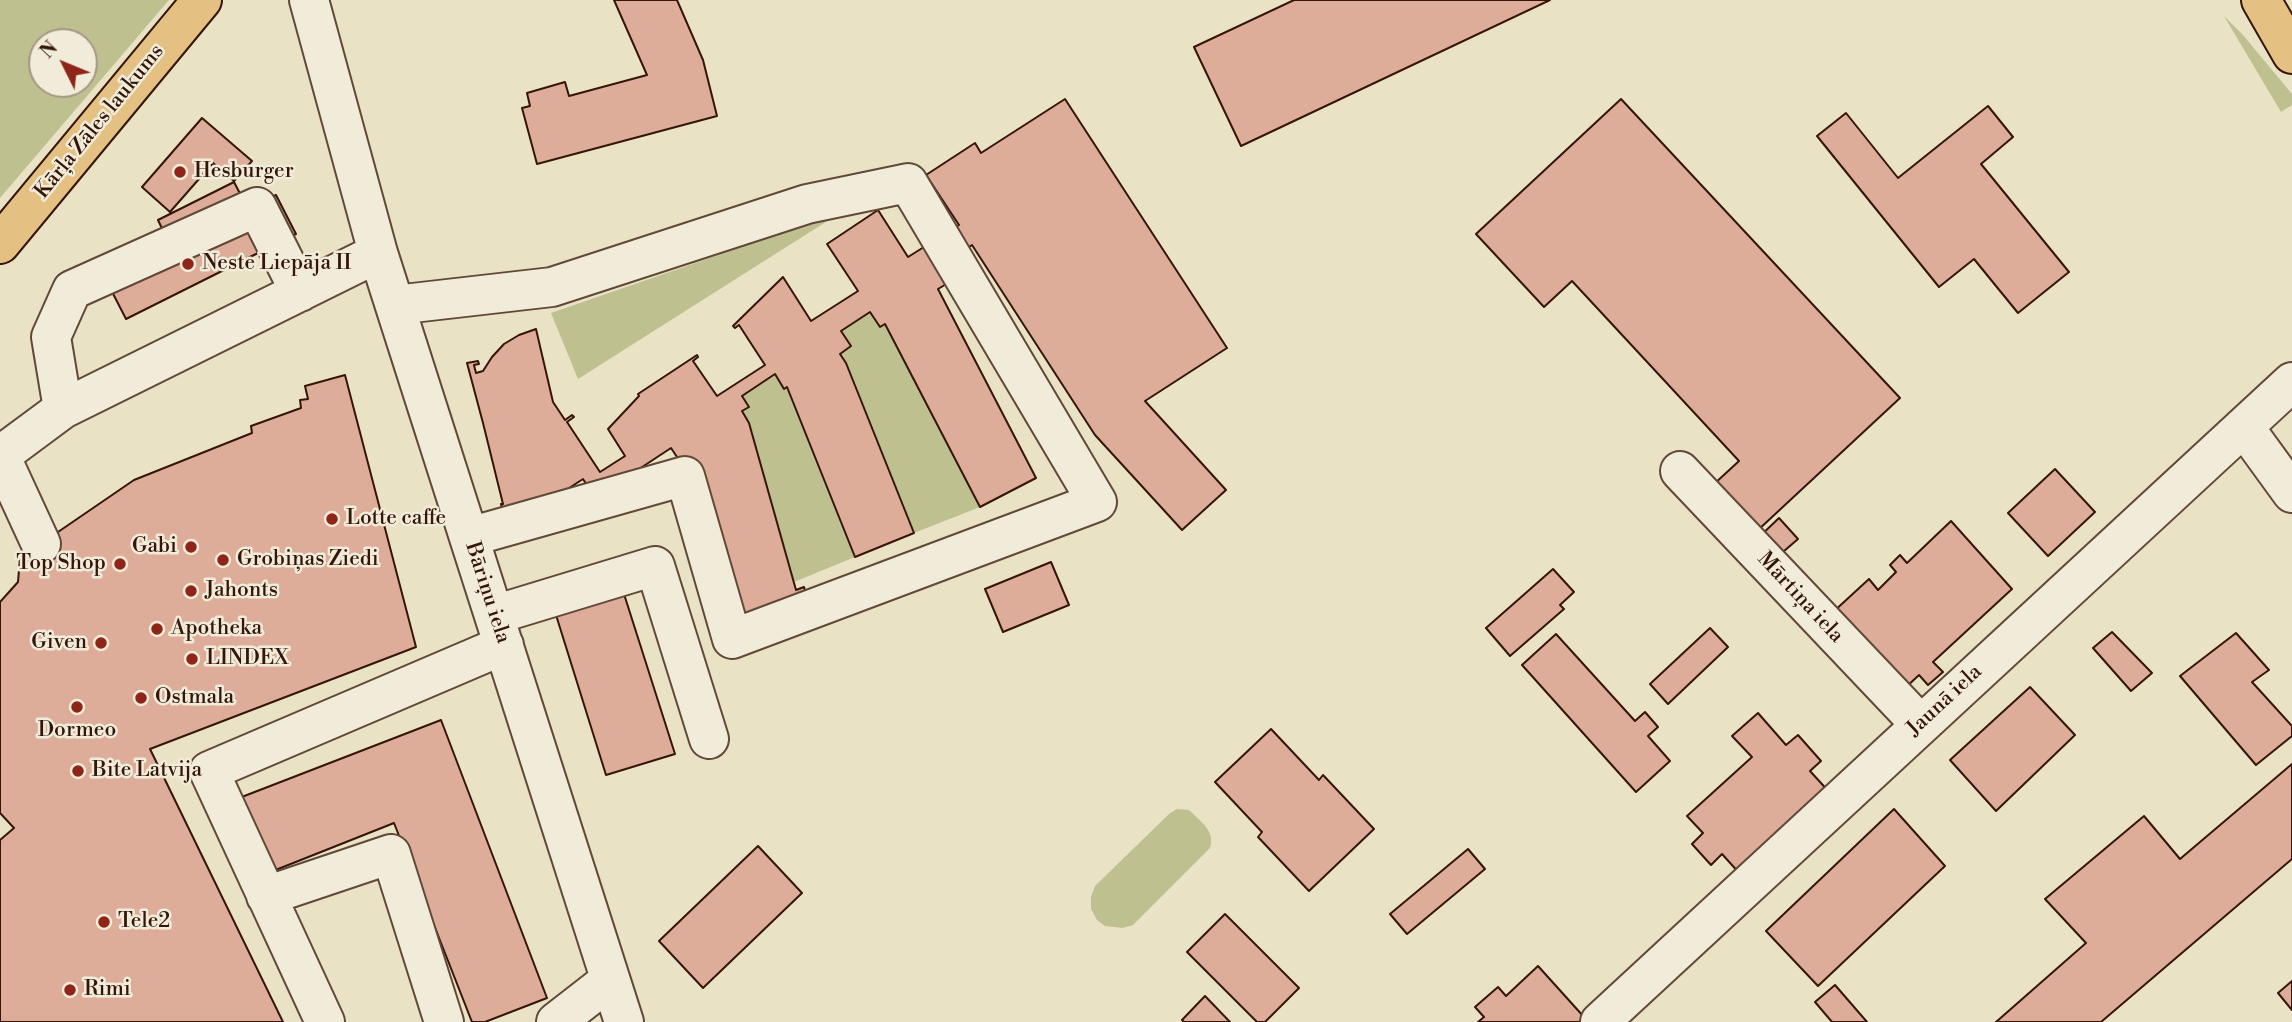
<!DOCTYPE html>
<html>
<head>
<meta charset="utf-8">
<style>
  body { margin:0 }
  #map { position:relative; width:2292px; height:1022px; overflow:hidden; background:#e9e2c5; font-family:"Libre Bodoni",serif }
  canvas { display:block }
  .north { position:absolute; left:28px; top:28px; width:70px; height:70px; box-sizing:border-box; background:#f1ecd9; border:2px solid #a69686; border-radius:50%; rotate:313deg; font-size:19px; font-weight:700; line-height:28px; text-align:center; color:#351509 }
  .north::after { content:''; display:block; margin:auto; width:24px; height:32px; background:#8f2418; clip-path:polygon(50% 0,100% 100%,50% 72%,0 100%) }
</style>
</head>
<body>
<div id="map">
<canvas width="2292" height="1022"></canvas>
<div class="north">N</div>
</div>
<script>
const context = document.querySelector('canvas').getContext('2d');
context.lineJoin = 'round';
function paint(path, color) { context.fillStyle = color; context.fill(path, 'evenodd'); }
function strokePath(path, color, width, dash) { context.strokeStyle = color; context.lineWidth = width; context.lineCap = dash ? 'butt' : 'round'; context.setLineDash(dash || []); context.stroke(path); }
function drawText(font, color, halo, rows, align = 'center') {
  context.font = font + ' "Libre Bodoni",serif'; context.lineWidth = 5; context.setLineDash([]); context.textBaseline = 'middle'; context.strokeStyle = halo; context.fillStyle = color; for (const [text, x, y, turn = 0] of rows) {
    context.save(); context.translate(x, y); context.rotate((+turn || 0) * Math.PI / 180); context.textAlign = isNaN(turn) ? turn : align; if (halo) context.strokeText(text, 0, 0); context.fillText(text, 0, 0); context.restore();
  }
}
paint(new Path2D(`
  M0,0H169L0,198ZM42,42H84V84H42Z
  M2224,16L2243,35L2292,94V105L2281,112Z
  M840,213L578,379L551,313Z
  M870,312L880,327L885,324L980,507L914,533L846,363L840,354L841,331Z
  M775,374L784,388L787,387L855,557L794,582L749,423L742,411L748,407L742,396Z
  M1177,809L1189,810C1200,821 1216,831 1210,848L1133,925L1123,928L1105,926L1097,920L1091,909V897L1095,886L1169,814Z`), '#bec18f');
const building = new Path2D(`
  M614,0H677L703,60L717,116L537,164L522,108L530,106L527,93L565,82L569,96L647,75Z
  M1294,0H1550L1241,146L1194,47Z
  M1065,99L1227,348L1145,401L1226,490L1182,530L1095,435L972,245L938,268L948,283L938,289L1036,478L980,507L885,324L880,327L870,312L841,331L851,346L840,354L846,363L914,533L855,557L787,387L784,389L775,374L742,396L749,407L742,411L749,423L796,590L804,587L810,607L745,625L683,466L671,448L595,498L583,479L563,492L502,508L501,504H503L483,423L467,363L478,361L479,364L474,365L476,373L483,371L492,357L504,344L519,335L536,329L553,402L565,420L572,415L574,417L567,422L600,472L625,456L608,429L639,396L638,394L697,355L698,357L693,361L717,396L765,365L739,325L735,328L733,326L783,277L811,321L858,291L827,244L878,210L908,257L959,225L926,175L975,143L981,153Z
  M1621,99L1900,398L1757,531L1713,485L1739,461L1572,281L1544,307L1476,234Z
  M1988,106L2013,137L1981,164L2069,272L2018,313L1974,259L1939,287L1817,136L1846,113L1898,178Z
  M202,118L252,161L234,181L213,163L170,212L142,187Z
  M234,182L248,209L276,195L296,234L126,319L106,280L171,248L158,220Z
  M345,375L416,647L150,749L283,1022H0V840L14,828L0,813V602L18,582L20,558L134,480L252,433L251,426L301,408L300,400L308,399L305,386Z
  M2055,469L2095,512L2048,556L2008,513Z
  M1779,518L1798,539L1776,558L1757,539Z
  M1951,521L2012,589L1933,662L1943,672L1928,685L1919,675L1903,690L1832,613L1869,579L1878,590L1896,572L1890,565L1900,555L1907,563Z
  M1051,562L1069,605L1003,632L985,589Z
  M1553,569L1574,592L1560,605L1564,609L1510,656L1486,628Z
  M624,594L675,754L606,775L556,615Z
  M1710,628L1728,647L1668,704L1650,684Z
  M2112,632L2152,673L2131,691L2093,648Z
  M2236,633L2269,670L2252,682L2292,726V736L2256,765L2180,676Z
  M1556,634L1635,721L1645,712L1658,727L1648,736L1670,761L1636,792L1522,665Z
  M2030,687L2075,735L1996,811L1950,760Z
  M1758,713L1786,745L1798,735L1821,761L1810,771L1831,794L1741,875L1722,854L1711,865L1692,844L1703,833L1687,816L1752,757L1732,736Z
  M441,720L547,998L485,1022H472L394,823L263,875L234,800Z
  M1271,729L1319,780L1323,775L1374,829L1309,891L1258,837L1262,832L1215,782Z
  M2292,764V859L2101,1022H1996L2086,943L2045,899L2144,816L2180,859Z
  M1894,809L1945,866L1818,986L1766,931Z
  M758,846L802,893L703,988L659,941Z
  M1468,849L1485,869L1407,934L1390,914Z
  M1225,914L1299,988L1265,1022H1257L1187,952Z
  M1538,966L1584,1017L1579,1022H1478L1484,1017L1475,1007L1498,987L1506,996Z
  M2292,981V1010L2278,993Z
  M1835,985L1867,1022H1832L1815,1002Z
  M1205,996L1230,1022H1184L1182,1020Z`);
paint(building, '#ddad99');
strokePath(building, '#351509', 2);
const minor = new Path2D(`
  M309,0L378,253L624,1022
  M395,305L552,287L807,204L908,183L1097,502L732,639L685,476L469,537
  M63,409L51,337L72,290L257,207L300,292
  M2244,427L2292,493
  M0,455L41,544
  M1,455L63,409L378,253
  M1680,471L1920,724
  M494,615L655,566L709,739
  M266,896L391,854L444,1022
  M325,1022L209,771L504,645
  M556,1022L610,980
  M1600,1022L2292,382`);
const major = new Path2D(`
  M0,244L202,0`);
const highway = new Path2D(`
  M2261,0L2292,54`);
strokePath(minor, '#624838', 42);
strokePath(major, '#351509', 42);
strokePath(highway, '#351509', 42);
strokePath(minor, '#f1ecd9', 38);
strokePath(major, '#e4c182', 38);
strokePath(highway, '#e4c182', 38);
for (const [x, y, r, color] of [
  [180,172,7,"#8f2418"],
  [188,264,7,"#8f2418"],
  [332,519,7,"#8f2418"],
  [191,547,7,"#8f2418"],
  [223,560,7,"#8f2418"],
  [120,564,7,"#8f2418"],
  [191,591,7,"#8f2418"],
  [157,629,7,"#8f2418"],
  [101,643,7,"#8f2418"],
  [192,659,7,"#8f2418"],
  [141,698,7,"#8f2418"],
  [77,707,7,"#8f2418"],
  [78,771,7,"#8f2418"],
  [104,922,7,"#8f2418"],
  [70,990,7,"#8f2418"]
]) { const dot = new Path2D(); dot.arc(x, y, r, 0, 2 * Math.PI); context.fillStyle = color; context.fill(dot); strokePath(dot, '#f1ecd9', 2.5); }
drawText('21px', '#351509', '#f1ecd9', [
  ["Kārļa Zāles laukums",100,122,-51],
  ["Bāriņu iela",487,593,72],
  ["Mārtiņa iela",1800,598,47],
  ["Jaunā iela",1945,701,-43]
]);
drawText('21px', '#351509', '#f1ecd9', [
  ["Hesburger",194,172],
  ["Neste Liepāja II",202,264],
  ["Lotte caffe",346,519],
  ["Gabi",177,547,"right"],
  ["Grobiņas Ziedi",237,560],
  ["Top Shop",106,564,"right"],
  ["Jahonts",205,591],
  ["Apotheka",171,629],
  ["Given",87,643,"right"],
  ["LINDEX",206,659],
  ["Ostmala",155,698],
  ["Dormeo",77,731,"center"],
  ["Bite Latvija",92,771],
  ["Tele2",118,922],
  ["Rimi",84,990]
], 'left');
</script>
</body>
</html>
